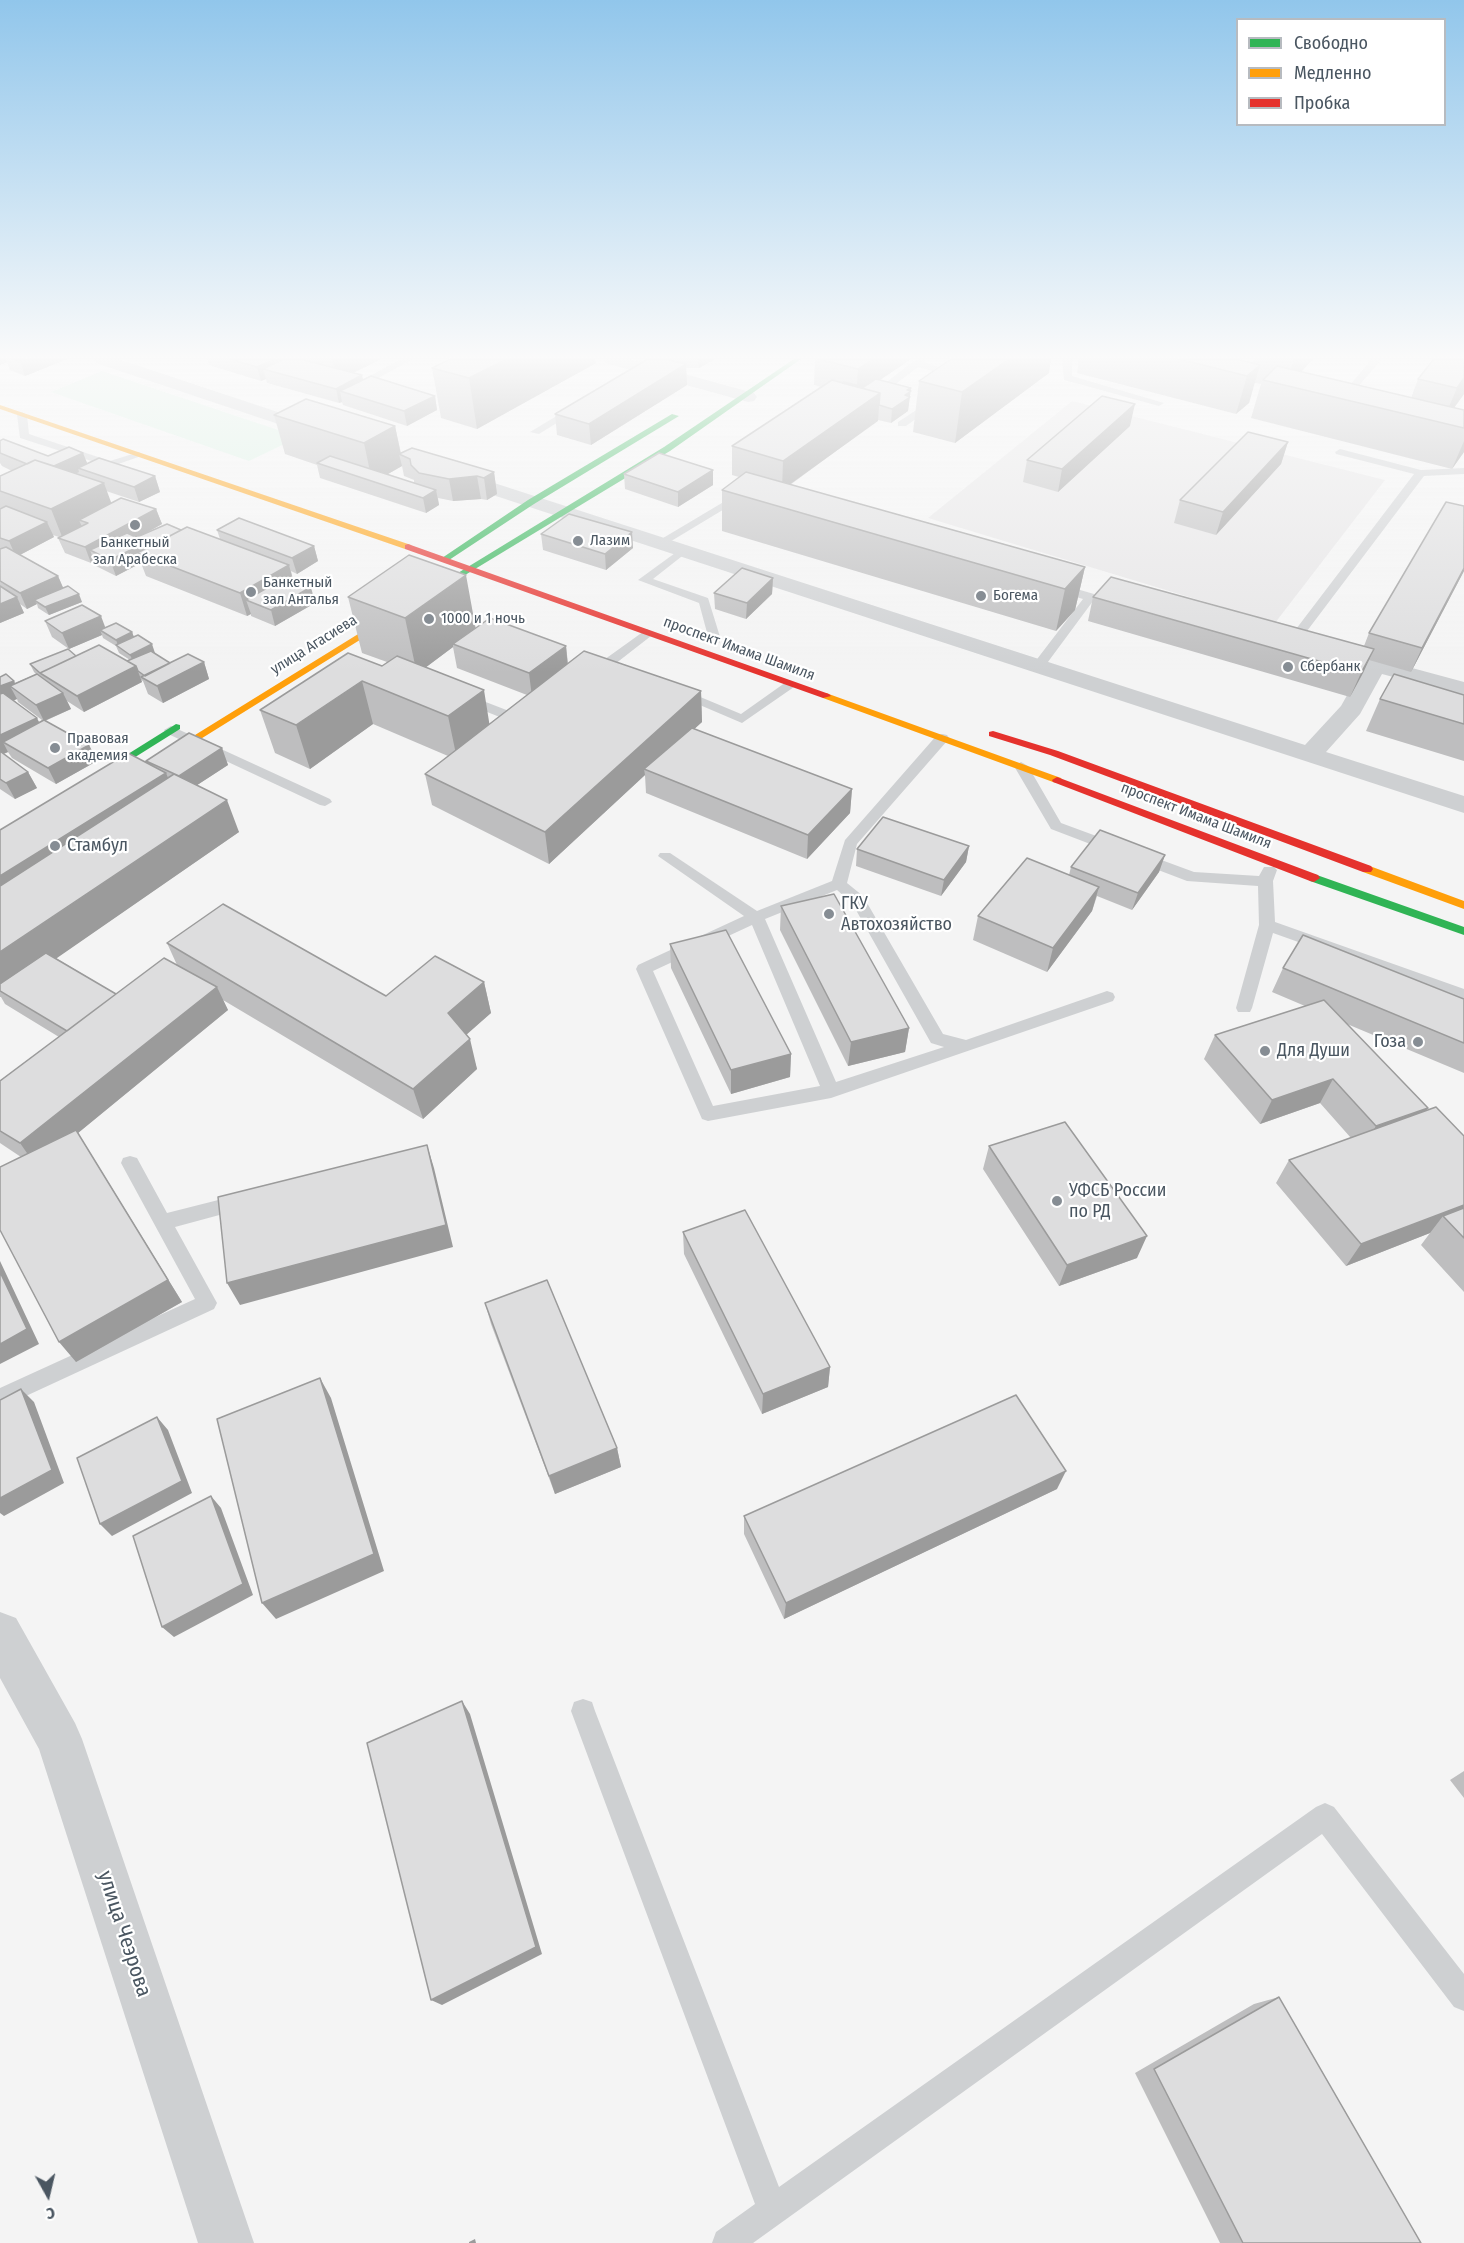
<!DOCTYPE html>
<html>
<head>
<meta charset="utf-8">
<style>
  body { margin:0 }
  #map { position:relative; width:1464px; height:2243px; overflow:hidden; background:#f4f4f4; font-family:"Fira Sans Condensed",sans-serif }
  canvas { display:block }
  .legend { position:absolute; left:1236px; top:18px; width:210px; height:108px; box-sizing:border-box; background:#fff; border:2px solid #b7bbc0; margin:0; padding:8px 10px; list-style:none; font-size:18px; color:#4a5661 }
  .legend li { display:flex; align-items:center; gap:12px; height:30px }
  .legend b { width:30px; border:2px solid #b7bbc0 }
  .north { position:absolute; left:18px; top:2165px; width:60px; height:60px; -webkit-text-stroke:4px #fff; paint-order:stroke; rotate:172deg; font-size:16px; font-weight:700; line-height:24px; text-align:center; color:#4a5661 }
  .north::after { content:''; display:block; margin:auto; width:21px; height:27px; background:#4a5661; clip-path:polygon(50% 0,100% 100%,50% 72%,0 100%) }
</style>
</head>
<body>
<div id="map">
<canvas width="1464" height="2243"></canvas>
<ul class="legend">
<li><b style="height:8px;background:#30b455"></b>Свободно</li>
<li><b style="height:8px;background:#ff9f0a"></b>Медленно</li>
<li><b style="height:8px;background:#e5322d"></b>Пробка</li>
</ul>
<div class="north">С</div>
</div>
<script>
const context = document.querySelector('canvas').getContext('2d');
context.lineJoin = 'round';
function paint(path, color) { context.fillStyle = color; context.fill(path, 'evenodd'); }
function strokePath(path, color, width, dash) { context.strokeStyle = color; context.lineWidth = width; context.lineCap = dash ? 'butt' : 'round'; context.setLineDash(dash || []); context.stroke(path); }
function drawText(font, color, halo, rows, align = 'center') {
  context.font = font + ' "Fira Sans Condensed",sans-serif'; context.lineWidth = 4.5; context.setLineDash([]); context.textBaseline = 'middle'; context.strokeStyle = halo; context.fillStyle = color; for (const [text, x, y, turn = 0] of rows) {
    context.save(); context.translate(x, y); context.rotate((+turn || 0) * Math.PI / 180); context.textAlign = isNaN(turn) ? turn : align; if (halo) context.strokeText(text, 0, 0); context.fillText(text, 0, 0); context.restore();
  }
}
paint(new Path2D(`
  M1072,401L1385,480L1275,623L928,518Z`), '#e6e5e6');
paint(new Path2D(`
  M102,371L299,437L249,461L51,392Z`), '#d9f2e3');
paint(new Path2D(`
  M401,359H413L369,383L361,381Z
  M916,359H927L924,362L963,375L958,378L918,367L889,389H883V385Z
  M1062,359H1072V376L1164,403L1159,406L1064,380Z
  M1372,359H1382L1343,404H1337V400Z
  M933,399L941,401L906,426H898V422Z
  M573,406L581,408L539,434L530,432Z
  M22,412L27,415L29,434L110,461L139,452L144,455L110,467L20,438L17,415Z
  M1340,449L1421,470L1464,468V474L1424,476L1304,635L1315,641L1309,645L1290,637L1414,474L1336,454L1335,452Z
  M742,491L746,492V496L663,546H655L653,544Z
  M682,548L688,551L686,553L653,579L708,598L721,640L719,643L715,644L709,640L699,603L638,580Z
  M1056,583L1094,594L1096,597L1042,670L1037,671L1031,667L1083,599L1052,590L1050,587Z
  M647,629L653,633L651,636L615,664L628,671L627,674L622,675L601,668L600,665L601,662Z
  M789,680L795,684L794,687L742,723L674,694L676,691H686L741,714Z
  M465,694L522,716L524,719L522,722H512L460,701L458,698L460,695Z
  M171,726L330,799L332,802L325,806L320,805L166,733L164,730Z
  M942,734L947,735L949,738L947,741L857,844L847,883L863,896L943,1034L966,1040L1107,991L1113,993L1115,997L1113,1001L831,1098L708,1121L702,1119L636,969L638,965L744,916L658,856L660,853H670L757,911L832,881L845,840L937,735ZM837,890L852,903L931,1043L944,1047L836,1082L765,919ZM752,925L820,1086L713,1106L653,971Z
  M1021,762L1028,766L1061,823L1194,872L1259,876L1264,867H1274L1277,870L1273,881L1275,922L1464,989V1001L1273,933L1252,1008L1250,1012H1238L1236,1008L1259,925L1258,886L1187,881L1051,829L1014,766Z
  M130,1156L137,1158L167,1213L242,1194L249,1197L251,1202L249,1207L175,1227L217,1303L214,1309L0,1408V1388L195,1299L121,1163L123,1158Z
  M583,1699L592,1702L595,1711L779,2187L1316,1807L1325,1803L1334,1807L1464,1974V2011L1454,2007L1322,1834L753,2243H712L716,2232L755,2204L571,1711L574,1702Z`), '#ced0d2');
paint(new Path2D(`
  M94,359H118L323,427L326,431L323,435H311L96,363Z
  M603,359H630L754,393L757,397L754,401L748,402L605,363Z
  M454,470L1305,745L1341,706L1367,660L1375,658L1464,682V696L1382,674L1360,714L1326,752L1464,796V813L447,480L444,476L447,472Z
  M0,1612L16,1618L75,1723L82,1739L254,2243H198L39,1749L0,1678Z`), '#ced0d2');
paint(new Path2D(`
  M794,359H801L670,451L442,589L435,587L664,447Z
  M672,414L679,416L534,504L449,560L442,558L528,500Z
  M176,724L180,725V729L97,781H89L88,779Z
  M1314,874L1464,927V935L1310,881L1308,878Z`), '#30b455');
paint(new Path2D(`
  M0,405L411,545L412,547L405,549L0,409Z
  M397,610L402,613L400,615L162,763L158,764L153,761Z
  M826,693L1061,778L1062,780L1057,783L1053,782L823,698V694Z
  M1367,865L1464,901V909L1363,872V866Z`), '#ff9f0a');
paint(new Path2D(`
  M408,544L829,694L831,696L823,698L405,549V545Z
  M993,731L1058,751L1371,866L1373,869L1371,872H1363L1050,755L989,736V732Z
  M1057,777L1318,875L1320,878L1314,882L1310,881L1053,782L1052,780Z`), '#e5322d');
paint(new Path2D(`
  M0,359H67L25,376L10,370L7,362L0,365Z
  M207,359H300L304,360V359H381L353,373L363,380L435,396L437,410L407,426L343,405L342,402L339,403L267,383L266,379L261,381L209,365Z
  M450,359H595L596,363L477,429L441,418L432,368Z
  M648,359H715L699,368H686L687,385L591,445L557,435L555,414Z
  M815,359H911L880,380L911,388L908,411L891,423L878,420L790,485L1085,567L1075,610L1056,631L722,531V490L739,477L732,475V446L821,387L814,385Z
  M1079,359H1179L1252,363L1254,359H1313L1301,372L1411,398L1418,379L1464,359V394L1454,408L1464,410V452L1452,469L1251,418L1261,384L1254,383L1249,403L1236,414L1077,373Z
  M1049,373L955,443L913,432L919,381Z
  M274,415L395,426L401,453L494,472L497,494L487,500L481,499L453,501L438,498L439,505L426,513L320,478L317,465L285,454ZM402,466L404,476L414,480V483L388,474Z
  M1130,426L1058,492L1023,482L1027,460Z
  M0,441L48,456L83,453L87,463L155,476L160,492L139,502L106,491L111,503L156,509L162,524L143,535L181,530L220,539L217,530L314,546L318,561L297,574L291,571L293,579L315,603L275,626L251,616V614L247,616L146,576L141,563L116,576L96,566L94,561L91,563L65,553L58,538L59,537L53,535L54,537L20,555L58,576L63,588L82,602L49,615L38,608L37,604L27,609L20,604L24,613L0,623V476L12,471L2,466L0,463Z
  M1288,442L1281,464L1216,535L1174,523L1180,500Z
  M624,474L713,485L678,507L625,489Z
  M1464,506V571L1411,672L1369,660L1363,673L1350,697L1088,621L1093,597L1364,646L1369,633Z
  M632,532L633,548L606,570L543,550L541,534Z
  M773,578L772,594L746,619L715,609L714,593Z
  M348,597L475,628L566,646L568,663L701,691L702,722L694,729L852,789L850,813L807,859L646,793L645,775L549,864L432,805L425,774L448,756L373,724L310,769L275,753L260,710L382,666L387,662L362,653ZM453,647L457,668L527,695L489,724L426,667Z
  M45,621L105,628L132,632L134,637L155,653H154L170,663L204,662L209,679L163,703L148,694L143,681L141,680L142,682L84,712L67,701L71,709L45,721L89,745L97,761L56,784L12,758L8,752L4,754L28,772L37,788L15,799L0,789V677L15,683L36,674L34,672L30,664L76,656L127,661L130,660L119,653L116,646L103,638L102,635L69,649L52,637ZM17,699L18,702L42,720L39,722L14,700Z
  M1464,695V761L1366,731L1380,699Z
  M222,748L228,765L197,785L239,832L56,958L116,994L177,965L167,943L386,996L484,982L491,1013L466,1034L477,1069L423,1119L223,1000L228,1010L78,1133L182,1302L76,1362L21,1157L0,1143V1081L59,1037L5,1004L1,997H0V830L146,763V761Z
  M969,846L966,862L941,896L856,866L857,849Z
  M1165,855L1159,872L1132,910L1097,896L1092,911L1047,972L973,940L978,916L1069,875L1071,867Z
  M781,906L909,1028L905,1052L848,1066L780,930Z
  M670,944L791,1054L790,1077L731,1094L671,968Z
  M1283,968L1464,999V1073L1347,1024L1426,1111L1464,1136V1292L1421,1245L1430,1233L1346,1266L1276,1183L1289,1160L1351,1138L1320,1103L1260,1124L1204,1059L1215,1035L1305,1006L1272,992Z
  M989,1146L1137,1258L1059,1286L983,1169Z
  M683,1232L830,1367L828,1387L762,1414L684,1254Z
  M485,1303L617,1448L621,1467L555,1494L491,1324Z
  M1057,1489L784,1619L744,1534V1516Z
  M1464,1771V1798L1450,1780Z
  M1279,1997L1421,2243H1220L1135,2073L1254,2004Z`), '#bebebf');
paint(new Path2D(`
  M0,359H5L7,362L0,365Z
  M26,359H67L25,376L20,361Z
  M276,359H293L263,369L266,379L261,381L257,367Z
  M332,359H381L337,381Z
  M507,359H595L596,363L477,429L469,378Z
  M698,359H715L699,368Z
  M873,359H911L856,396L858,369Z
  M1009,359H1051L1049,373L955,443L962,392Z
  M1294,359H1313L1288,386L1286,385Z
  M686,364L687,385L591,445L589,424Z
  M1260,365L1249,403L1236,414L1247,376Z
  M362,375L365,389L340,391L342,402L339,403L336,389Z
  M1464,378V394L1443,423H1442L1457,388Z
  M911,388L908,411L891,423L892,409L907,390Z
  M880,393L878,421L782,490L783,461Z
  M435,396L437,410L407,426L404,411Z
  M1135,404L1130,426L1058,492L1062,469Z
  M395,426L401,455L399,454L402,466L374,482L372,481L364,443Z
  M1464,441V452L1452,469Z
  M1288,442L1281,464L1216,535L1223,512Z
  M83,453L89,468H78L79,472L50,486L44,471Z
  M713,470V485L678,507V492Z
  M494,472L497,494L487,500L484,478Z
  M155,476L160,492L139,502L134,487Z
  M477,476L481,499L453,501L449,479Z
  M104,483L115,513L88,523L79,520L83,529L63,539L51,509Z
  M436,490L439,505L426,513L423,498Z
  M156,509L162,524L103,557L90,550L94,561L91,563L85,547Z
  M47,522L54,537L16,557L9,541Z
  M632,532L633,548L606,570L605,554Z
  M147,542L153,558L137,553L141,563L116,576L110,560Z
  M314,546L318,561L297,574L292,558Z
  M289,565L295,588L246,600L251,614L247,616L240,593Z
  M1085,567L1075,610L1056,631L1065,589Z
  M1464,568V571L1411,672L1422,648Z
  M466,575L476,630L453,644V647L417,674L405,618Z
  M58,576L65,592L34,600L37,604L27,609L20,593Z
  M773,578L772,594L746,619L747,603Z
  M311,587L315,603L275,626L271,610Z
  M79,594L82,602L49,615L45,607Z
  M17,597L24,613L0,623V604Z
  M101,616L107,632L100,630L102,635L69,649L62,633Z
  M132,632L135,640L119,648L116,640Z
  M152,644L155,653L134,663L130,655Z
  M566,646L568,669L532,697L529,673Z
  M1374,649L1363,673L1350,697L1361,673Z
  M204,662L209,679L163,703L157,686Z
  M136,666L142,682L84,712L77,696Z
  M14,681L20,693L10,686L17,699L0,706V686Z
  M362,681L373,724L310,769L296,725Z
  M484,690L491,734L457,759L448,716Z
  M701,691L702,722L649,771L644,769L645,775L549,864L545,832Z
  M63,693L71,709L44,721L36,705Z
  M37,718L45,734L3,742L8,752L0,755V735Z
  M89,745L97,761L56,784L48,768Z
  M222,748L228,765L185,793L178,777Z
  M28,772L37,788L15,799L6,783Z
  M166,773L179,804L0,919V876Z
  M852,789L850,813L807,859L808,835Z
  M227,800L239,832L5,994L0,991V952Z
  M969,846L966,862L941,896L944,880Z
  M1165,855L1159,872L1132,910L1138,893Z
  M1099,887L1092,911L1047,972L1053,948Z
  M484,982L491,1013L456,1044L448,1013Z
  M217,987L228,1010L78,1133L182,1302L76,1362L59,1342L36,1166L20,1143Z
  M909,1028L905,1052L848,1066L851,1042Z
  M470,1039L477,1069L423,1119L413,1089Z
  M791,1054L790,1077L731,1094V1070Z
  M1333,1079L1320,1103L1260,1124L1272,1100Z
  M1428,1108L1412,1131L1362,1149L1376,1126Z
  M427,1145L434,1168L453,1247L240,1305L227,1283Z
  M1464,1205V1220L1443,1216L1430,1233L1346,1266L1361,1244Z
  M1147,1236L1137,1258L1059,1286L1067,1265Z
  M0,1261L39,1344L0,1364Z
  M830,1367L828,1387L762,1414L763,1394Z
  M320,1378L331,1398L384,1571L276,1619L262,1603Z
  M21,1389L34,1402L64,1483L4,1516L0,1513V1498Z
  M157,1417L168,1430L192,1493L112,1536L100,1524Z
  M617,1448L621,1467L555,1494L549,1476Z
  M1066,1471L1057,1489L784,1619L786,1603Z
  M211,1496L221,1508L253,1595L174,1637L162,1627Z
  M462,1701L470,1714L542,1954L442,2005L431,2000Z
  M475,2239L476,2243H469V2242Z`), '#9b9b9b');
const building = new Path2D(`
  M12,359H26L20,361Z
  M230,359H276L257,367Z
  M284,359H300L362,375L336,389L263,369Z
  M450,359H507L469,378L432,368Z
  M648,359H664L686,364L589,424L555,414Z
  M818,359H873L858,369Z
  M951,359H1009L962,392L919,381Z
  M1179,359H1236L1260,365L1247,376Z
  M1434,359H1464V378L1457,388L1418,379Z
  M1277,366L1464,410V428L1263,380Z
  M371,376L435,396L404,411L340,391Z
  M876,379L911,388L907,390L911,391L905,395L910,397L892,409L879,405L880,393L842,383L844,382L864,387Z
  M832,380L880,393L783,461L732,446Z
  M1102,396L1135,404L1062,469L1027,460Z
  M306,399L395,426L364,443L274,415Z
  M1248,432L1288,442L1223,512L1180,500Z
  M3,439L48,456L69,447L83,453L54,466L35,460L27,464L0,453V441Z
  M412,448L494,472L484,478L477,476L449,479L419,473L411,465L410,459L399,454Z
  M659,453L713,470L678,492L624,474Z
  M330,456L436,490L423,498L317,463Z
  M99,458L155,476L134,487L78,468Z
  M35,460L104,483L51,509L0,491V476Z
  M746,472L1085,567L1065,589L722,490Z
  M121,498L156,509L85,547L58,538L88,523L79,520Z
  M1446,502L1464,506V568L1422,648L1369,633Z
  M6,506L47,522L9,541L0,538V509Z
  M569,514L632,532L605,554L541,534Z
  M239,518L314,546L292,558L217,530Z
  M167,524L181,530L153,545L137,537Z
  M187,527L289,565L240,593L137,553Z
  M127,533L147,542L110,560L90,550Z
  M6,547L58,576L20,593L0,581V549Z
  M409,555L466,575L405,618L348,597Z
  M742,568L773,578L747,603L714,593Z
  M286,577L311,587L271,610L246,600Z
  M1111,577L1374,649L1361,673L1093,597Z
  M0,586L17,597L0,604Z
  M68,586L79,594L45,607L34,600Z
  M82,605L101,616L62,633L45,621Z
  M490,618L566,646L529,673L453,644Z
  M116,623L132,632L116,640L100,630Z
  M138,635L152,644L130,655L116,645Z
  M99,645L136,666L77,696L40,673Z
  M68,649L76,656L40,673L30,664Z
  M151,651L170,663L145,676L138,671L136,666L127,661Z
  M584,651L701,691L545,832L425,774Z
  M348,653L382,666L397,656L484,690L448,716L362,681L296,725L260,710Z
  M188,654L204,662L157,686L141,677Z
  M6,674L14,681L0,686V677Z
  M37,674L63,693L36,705L10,686Z
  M1394,674L1464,695V724L1380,699Z
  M3,693L37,718L0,735V694Z
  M44,720L89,745L48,768L3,742Z
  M692,728L852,789L808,835L644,769Z
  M189,733L222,748L179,776L146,761Z
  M0,751L28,772L6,783L0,779Z
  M128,753L166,773L0,876V830Z
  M174,774L227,800L0,952V886Z
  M883,817L969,846L944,880L857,849Z
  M1100,830L1165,855L1138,893L1071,867Z
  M1027,858L1099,887L1053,948L978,916Z
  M834,894L909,1028L851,1042L781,906Z
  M223,904L386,996L435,956L484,982L448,1013L470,1039L413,1089L167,943Z
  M726,930L791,1054L731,1070L670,944Z
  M1303,935L1464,999V1043L1283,968Z
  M46,953L116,994L67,1031L0,991V984Z
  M164,958L217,987L20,1143L0,1131V1081Z
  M1324,1000L1428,1108L1376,1126L1333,1079L1272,1100L1215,1035Z
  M1436,1107L1464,1136V1205L1361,1244L1289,1160Z
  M1065,1122L1147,1236L1067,1265L989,1146Z
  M76,1130L168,1280L59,1342L0,1230V1167Z
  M427,1145L446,1225L227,1283L218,1197Z
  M1464,1208V1238L1443,1216Z
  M745,1210L830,1367L763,1394L683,1232Z
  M0,1272L27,1329L0,1344Z
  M547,1280L617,1448L549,1476L485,1303Z
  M320,1378L374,1554L262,1603L217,1419Z
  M21,1389L52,1470L0,1498V1400Z
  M1016,1395L1066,1471L786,1603L744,1516Z
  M157,1417L182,1481L100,1524L77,1458Z
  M211,1496L243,1584L162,1627L133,1536Z
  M462,1701L536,1947L431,2000L367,1743Z
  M1279,1997L1421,2243H1243L1154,2069Z`);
paint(building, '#ddddde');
strokePath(building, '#9b9b9b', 1.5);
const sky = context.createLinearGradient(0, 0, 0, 673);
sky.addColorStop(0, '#91c6eb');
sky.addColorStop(0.53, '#fafafa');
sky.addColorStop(1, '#fafafa00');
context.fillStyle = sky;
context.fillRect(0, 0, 1464, 673);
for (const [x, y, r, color] of [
  [135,525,6,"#868d94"],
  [578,541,6,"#868d94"],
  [251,592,6,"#868d94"],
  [981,596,6,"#868d94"],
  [429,619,6,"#868d94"],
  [1288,667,6,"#868d94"],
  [55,748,6,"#868d94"],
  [55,846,6,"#868d94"],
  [829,914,6,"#868d94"],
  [1418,1042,6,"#868d94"],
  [1265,1051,6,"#868d94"],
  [1057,1201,6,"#868d94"]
]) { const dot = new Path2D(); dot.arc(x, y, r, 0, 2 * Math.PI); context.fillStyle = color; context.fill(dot); strokePath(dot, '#fff', 2); }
drawText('15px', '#4a5661', '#fff', [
  ["Лазим",590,541],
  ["Банкетный",135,543,"center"],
  ["зал Арабеска",135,560,"center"],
  ["Банкетный",263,583],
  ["зал Анталья",263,600],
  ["Богема",993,596],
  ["1000 и 1 ночь",441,619],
  ["Сбербанк",1300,667],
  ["Правовая",67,739],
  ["академия",67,756]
], 'left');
drawText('15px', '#4a5661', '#fff', [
  ["улица Агасиева",314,645,-32],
  ["проспект Имама Шамиля",739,649,20],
  ["проспект Имама Шамиля",1196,816,21]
]);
drawText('18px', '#4a5661', '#fff', [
  ["Стамбул",67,846],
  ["ГКУ",841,904],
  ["Автохозяйство",841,925],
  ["Гоза",1406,1042,"right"],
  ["Для Души",1277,1051],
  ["УФСБ России",1069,1191],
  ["по РД",1069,1212]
], 'left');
drawText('21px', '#4a5661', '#fff', [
  ["улица Чеэрова",124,1934,72]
]);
</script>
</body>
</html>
